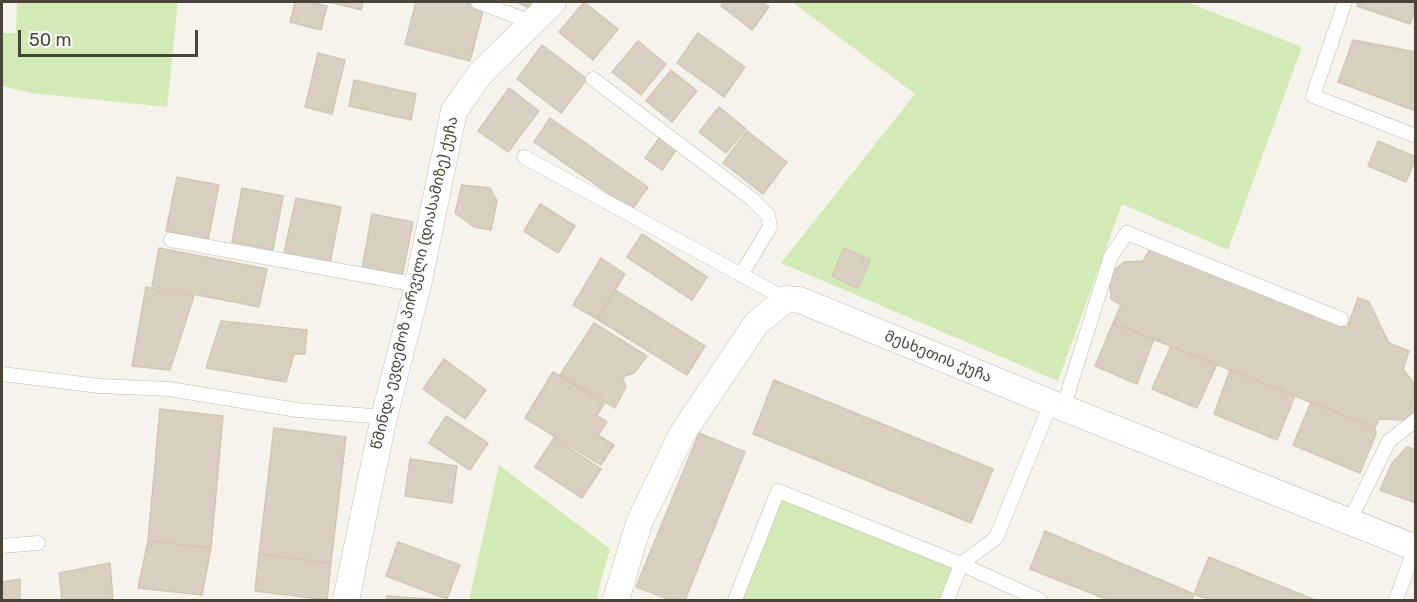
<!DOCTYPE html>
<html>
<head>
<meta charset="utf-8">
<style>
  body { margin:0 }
  #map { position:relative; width:1417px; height:602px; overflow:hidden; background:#f6f3ec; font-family:Rubik,sans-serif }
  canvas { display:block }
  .frame { position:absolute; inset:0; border:3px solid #4b4439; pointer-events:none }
  .scale { position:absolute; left:18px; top:30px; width:180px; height:27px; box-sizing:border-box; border:3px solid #4b4439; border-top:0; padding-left:8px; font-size:18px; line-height:21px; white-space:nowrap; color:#4b4439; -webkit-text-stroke:4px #fff; paint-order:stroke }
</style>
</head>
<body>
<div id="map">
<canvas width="1417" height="602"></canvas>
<div class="frame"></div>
<div class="scale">50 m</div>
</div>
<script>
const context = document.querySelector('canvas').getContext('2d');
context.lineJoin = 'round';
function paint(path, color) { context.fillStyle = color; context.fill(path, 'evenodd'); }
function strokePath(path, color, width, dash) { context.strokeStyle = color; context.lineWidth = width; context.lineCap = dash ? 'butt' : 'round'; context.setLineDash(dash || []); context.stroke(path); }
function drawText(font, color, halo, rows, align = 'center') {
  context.font = font + ' Rubik,"Noto Sans Georgian",sans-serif'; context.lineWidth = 4.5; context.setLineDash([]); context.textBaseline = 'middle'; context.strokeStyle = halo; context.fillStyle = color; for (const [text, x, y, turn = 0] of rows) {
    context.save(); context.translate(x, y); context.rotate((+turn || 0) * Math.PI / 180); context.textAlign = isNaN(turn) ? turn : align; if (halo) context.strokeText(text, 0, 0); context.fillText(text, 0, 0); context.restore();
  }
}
paint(new Path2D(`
  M17,2H178L167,107L31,93L2,86V33H16Z
  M792,2H1187L1302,47L1228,250L1122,204L1058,381L781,263L915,94Z
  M499,465L610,549L598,591L597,600H469Z
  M778,491L961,564L947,600H735Z`), '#d2eab5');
const building = new Path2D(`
  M295,2H309L327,6L321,30L290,22Z
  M330,2H363L361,10Z
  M416,2H462L484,7L470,61L405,44Z
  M516,2H531L528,7Z
  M584,2L618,29L593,60L559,32Z
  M724,2H762L769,7L752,30L721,6Z
  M1358,2H1416V9L1410,24L1357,6Z
  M698,33L745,67L724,97L677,63Z
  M1353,40L1416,52V111L1338,82Z
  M638,41L666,64L641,95L612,72Z
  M542,45L587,79L561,113L517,79Z
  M318,53L345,60L332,114L305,107Z
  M671,70L697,91L672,122L646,101Z
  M354,80L416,94L411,120L349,106Z
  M509,88L539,111L508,152L478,131Z
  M719,107L746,129L726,153L699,132Z
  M550,118L648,187L632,210L534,142Z
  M747,131L787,162L763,194L723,163Z
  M660,137L677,149L662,170L645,158Z
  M1378,141L1416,157L1406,182L1368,166Z
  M177,177L219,185L208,240L166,231Z
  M462,185L490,188L497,201L491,230L474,227L455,213Z
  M242,188L283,196L273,250L232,242Z
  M296,198L341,207L330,263L284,253Z
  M540,204L575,226L558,253L524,231Z
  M372,214L413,222L402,277L362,269Z
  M642,234L707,277L692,300L627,257Z
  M1151,247L1347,328L1358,298L1369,302L1389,343L1409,351L1403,369L1413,382L1416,410L1404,420L1379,419L1375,428L1113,323L1121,305L1111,299L1109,275L1124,262L1143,261Z
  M159,248L267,269L259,307L152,286Z
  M844,248L870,260L858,288L832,276Z
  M601,258L625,274L597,319L573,305Z
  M146,287L194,296L170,370L132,366Z
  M615,290L705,346L687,375L597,319Z
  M221,321L307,330L305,354H294L286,382L206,368Z
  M594,323L647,356L634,373L622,377L626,387L615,408L560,375Z
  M1113,323L1154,339L1137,384L1095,366Z
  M1171,346L1217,364L1197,408L1152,389Z
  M444,359L486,390L465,419L423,389Z
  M1230,370L1295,396L1277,440L1214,414Z
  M553,372L604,404L597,415L607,422L598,435L614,445L601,465L525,418Z
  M774,380L993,469L971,523L753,434Z
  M1311,402L1375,428L1376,434L1360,473L1293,445Z
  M160,409L223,416L211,548L148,541Z
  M446,416L488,443L470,470L429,443Z
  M274,428L346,437L331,563L259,554Z
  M699,433L745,452L685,600H671L636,587Z
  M554,438L601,469L582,498L535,467Z
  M1407,447L1416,450V503L1380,490L1392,463Z
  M410,459L457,466L452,503L405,496Z
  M1045,531L1194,594L1192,600H1108L1030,569Z
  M148,541L211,548L202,595L138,588Z
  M398,542L460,565L447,599L386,576Z
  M259,554L331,563L327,600L255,591Z
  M1209,557L1315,600H1210L1194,594Z
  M110,563L113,600H62L59,573Z
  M20,579V600H2V582Z
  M387,596L442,600H386Z`);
paint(building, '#d8cfc1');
strokePath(building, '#d3c7b4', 1.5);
const service = new Path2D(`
  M478,2L531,22
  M1345,2L1313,96L1416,136
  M593,79L752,199L768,215L770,227L741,275
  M524,157L786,299
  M171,240L418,285
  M2,374L99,386L169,389L297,410L384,417
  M1063,408L1111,256L1127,233L1341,319
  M1349,522L1389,441L1416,420
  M2,546L38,543
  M735,600L778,491L961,564L1040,600
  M947,600L961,564L996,538L1051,403
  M1396,600L1415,548`);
const minor = new Path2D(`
  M346,600L384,417L418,285L454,111L480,74L553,2
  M616,600L639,523L682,434L756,324L786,299L800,300L1051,403L1416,548`);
strokePath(service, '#c2bbae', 15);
strokePath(minor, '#c2bbae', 27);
strokePath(service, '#fff', 14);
strokePath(minor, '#fff', 26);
drawText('15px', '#4b4439', '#fff', [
  ["წმინდა ევდემოზ პირველი (დიასამიზე) ქუჩა",415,283,-77],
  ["მესხეთის ქუჩა",938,357,22]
]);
</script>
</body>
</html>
